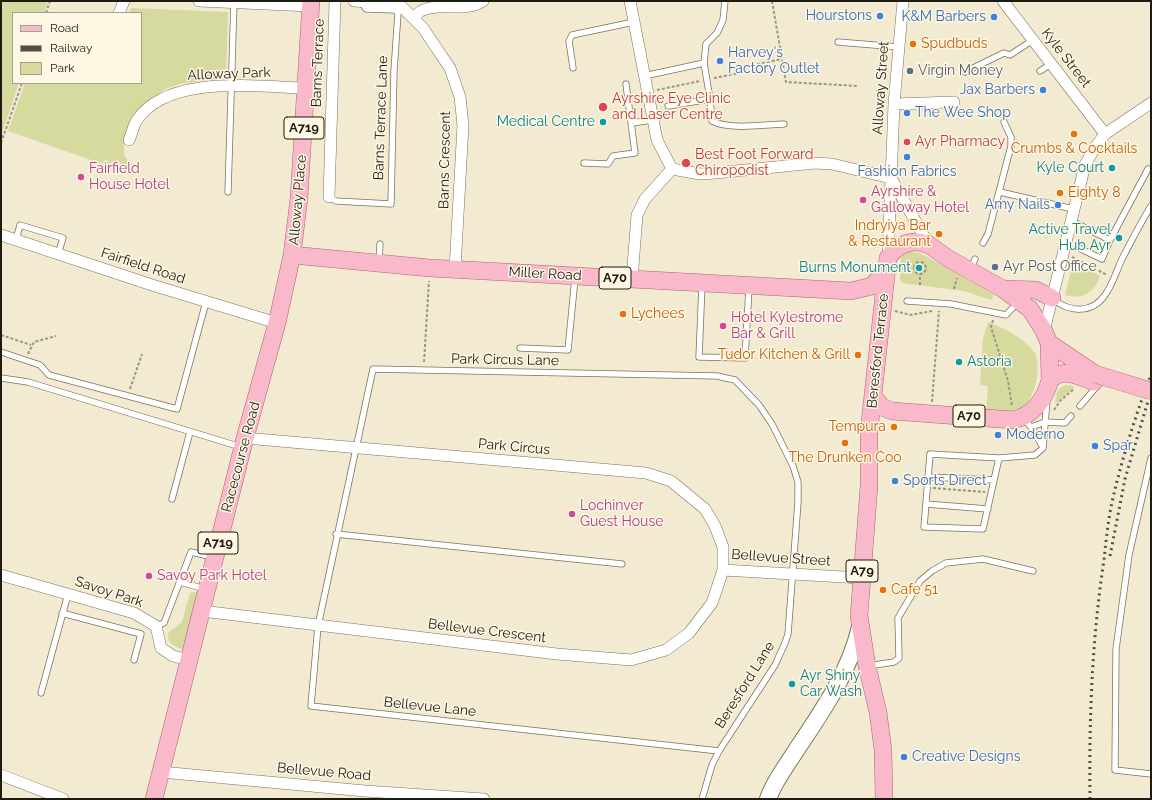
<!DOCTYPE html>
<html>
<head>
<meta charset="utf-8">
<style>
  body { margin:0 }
  #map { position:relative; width:1152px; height:800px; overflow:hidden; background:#f2ead1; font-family:Raleway,sans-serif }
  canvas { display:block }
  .frame { position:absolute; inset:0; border:2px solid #1e1b12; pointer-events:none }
  .legend { position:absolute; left:12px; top:12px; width:130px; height:72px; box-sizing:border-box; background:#fef7e3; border:1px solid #a49f8f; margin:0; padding:5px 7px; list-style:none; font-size:12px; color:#1e1b12 }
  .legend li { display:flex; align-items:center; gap:8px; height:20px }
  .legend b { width:20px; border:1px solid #a49f8f }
</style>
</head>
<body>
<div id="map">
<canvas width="1152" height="800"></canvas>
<div class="frame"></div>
<ul class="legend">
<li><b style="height:5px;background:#fab9ca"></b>Road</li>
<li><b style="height:5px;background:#534f42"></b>Railway</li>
<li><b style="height:11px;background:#d7da9f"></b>Park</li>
</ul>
</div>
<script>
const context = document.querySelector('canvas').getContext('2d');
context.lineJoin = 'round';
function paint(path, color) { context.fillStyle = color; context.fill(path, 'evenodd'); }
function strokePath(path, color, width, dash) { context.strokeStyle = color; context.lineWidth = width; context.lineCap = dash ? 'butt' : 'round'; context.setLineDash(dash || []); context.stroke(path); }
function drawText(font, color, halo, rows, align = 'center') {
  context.font = font + ' Raleway,sans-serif'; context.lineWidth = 3; context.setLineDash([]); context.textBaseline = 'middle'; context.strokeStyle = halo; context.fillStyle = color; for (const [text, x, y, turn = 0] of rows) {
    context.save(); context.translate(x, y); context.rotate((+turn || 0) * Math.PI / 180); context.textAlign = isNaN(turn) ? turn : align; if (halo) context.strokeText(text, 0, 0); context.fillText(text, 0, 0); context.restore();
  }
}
paint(new Path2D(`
  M1,1H48L44,13H13V83H19L1,136Z
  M131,8L228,12L226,78L180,84L165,89L140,108L131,118L124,138V155L133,167L131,174L8,131L25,83H141V13H129Z
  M910,251L920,253L994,295L991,300L964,291L902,283L900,279L901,257Z
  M1083,267L1100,276C1094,293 1083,300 1065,295L1071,271L1080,272Z
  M988,322C1005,329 1023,337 1034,352C1043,365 1035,403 1019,410C1009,414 996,411 986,410L988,386L980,385L983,339Z
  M1070,385L1075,387L1055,404C1056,393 1057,385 1070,385Z
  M194,592L201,593L186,650C176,647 167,645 168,633L182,622L190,593Z`), '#d7da9f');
const lane = new Path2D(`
  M838,42L898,47
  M704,63L706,44L717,33L723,20L725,1
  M573,68L569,41L572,35L634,22
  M1040,71L1051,64
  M965,72L1004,53L1010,55L1033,40
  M644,76L704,63L710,99L668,106
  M710,99L712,121C730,130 764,125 784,124
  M632,123L652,120
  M584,163L608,164L613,156L635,153L626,84
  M228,192L234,1
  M1000,192L1073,209
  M329,197L336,201L391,204L394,71L398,13L395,10L366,9L361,2
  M1071,221L1110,240L1102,259L1079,248
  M16,240L20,225L63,238L58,254
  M1110,240L1148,169
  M983,243L988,234L1011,146V137L1004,122
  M379,261L380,244
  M971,269L975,259
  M702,284L699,357L745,358L749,288
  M1054,300C1070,312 1092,314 1105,295C1113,284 1117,269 1123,257C1132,240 1141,222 1151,206
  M907,301L951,304L1006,315L1018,302
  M520,348L568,350L575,278
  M1,352L40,365L49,375L177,409L206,302
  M1,378L28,382L241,447
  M1080,406L1098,385
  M1023,418L1031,427L1043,447
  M1031,427L1045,422L1065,423L1071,416
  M999,458L983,529L924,527L930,454L999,458L1035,455L1043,448L1047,400
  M1151,458L1129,555L1116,649L1115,770L1151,774
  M928,477L994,480
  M172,499L190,432
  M926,504L988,509
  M336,534L622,564
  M180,582L205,589
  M62,613L141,634L134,660
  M156,626L164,623L191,552L213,557
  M868,666L894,662L899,658L898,618L920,581L932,571L946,563L983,559L1033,571
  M41,693L68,594
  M702,799L712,765L719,751L775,665L785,643L788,634L798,502V482L793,466L772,424L759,405L735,380L717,376L373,369L318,626L311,706L719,751`);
const street = new Path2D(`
  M199,1L310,6
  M354,1L399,4L423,28L437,49L450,68L460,97L463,125L455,269
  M630,1L657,140L672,169
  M1003,1L1105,134
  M119,13L124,1
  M414,18C416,16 419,11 423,10C442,2 465,13 483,1
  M894,104L954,102
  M129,140C132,134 133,126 137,120C168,74 257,87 306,88
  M672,169L700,174L716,173L815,163L832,164L891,178
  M891,178L929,245
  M329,197L335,1
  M1,235L152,285L277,323
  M888,258L894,104L903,1
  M632,279L637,215L645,199L672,169
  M1044,331L1085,165L1094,149L1105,134L1151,103
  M723,570L861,578
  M1,575L134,613L156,626L161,648L173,656L189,660
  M202,611L557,654L631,660L666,650L689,633L712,603L723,570V547L715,526L705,509L671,481L646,473L245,438
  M161,772L365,791L484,799
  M1,775L63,799`);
const secondary = new Path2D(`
  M768,799C774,781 787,765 797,749C823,710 849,673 860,627`);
const primary = new Path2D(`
  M292,255L430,268L851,291L872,286L886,270
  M1003,289L1036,290L1052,298
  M1049,343L1095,374
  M1050,380C1065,367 1078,376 1094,382
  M873,396L882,407L892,411L1013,420C1033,416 1045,399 1050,380L1049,343L1044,331L1030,309L1003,289L949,259L929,245C913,238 897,244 888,258L869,431V486L859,616L867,666L878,712L883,750L884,799
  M154,799L245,438L277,323L292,255L299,198L311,1`);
strokePath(lane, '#7a725c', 7);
strokePath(street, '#7a725c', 12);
strokePath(secondary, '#7a725c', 18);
strokePath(primary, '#ab6373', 18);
strokePath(new Path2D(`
  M772,1L786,82L858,86
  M46,13L50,1
  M714,78L750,71L749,66L782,59
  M657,90L700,81
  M1,143L22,83
  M1072,257L1107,275
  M914 268a6 6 0 1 1 12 0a6 6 0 1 1-12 0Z
  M920,285V274
  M954,289L957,278
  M895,311L910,315L932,311
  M993,320L991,327L1008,381L1012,406
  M1,335L31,345
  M28,354L34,342L56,336
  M424,362L429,281
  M130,389L142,354
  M932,402L939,311
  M1054,410L1060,401L1074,389
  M933,488L985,492`), '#9b9583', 2, [3, 2]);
strokePath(lane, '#fff', 5.5);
strokePath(street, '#fff', 11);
strokePath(secondary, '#fff', 16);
strokePath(primary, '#fab9ca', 17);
strokePath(new Path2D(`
  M1110,556L1125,479L1151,391
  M1090,799C1089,718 1092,639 1104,560C1106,541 1108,521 1112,502C1122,459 1135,416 1151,375`), '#534f42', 3, [2, 4]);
const primaryBridge = new Path2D(`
  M1095,374L1151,391`);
strokePath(primaryBridge, '#ab6373', 18, []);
strokePath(primaryBridge, '#fab9ca', 17);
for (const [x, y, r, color] of [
  [880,16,4,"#3f7fe0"],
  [994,17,4,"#3f7fe0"],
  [913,44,4,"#e8710a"],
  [720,61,4,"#3f7fe0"],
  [910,71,4,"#5c6f8a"],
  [1043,90,4,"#3f7fe0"],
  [603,107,5,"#e0444e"],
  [907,113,4,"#3f7fe0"],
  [603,122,4,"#0f9aa8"],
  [1074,134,4,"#e8710a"],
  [907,142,4,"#e0444e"],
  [907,157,4,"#3f7fe0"],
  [686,163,5,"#e0444e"],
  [1112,168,4,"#0f9aa8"],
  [81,177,4,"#d1479c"],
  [1060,193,4,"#e8710a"],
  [863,200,4,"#d1479c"],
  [1058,205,4,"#3f7fe0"],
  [939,234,4,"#e8710a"],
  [1119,238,4,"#0f9aa8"],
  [995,267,4,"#5c6f8a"],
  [919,268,4,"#0f9aa8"],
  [623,314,4,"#e8710a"],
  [723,326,4,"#d1479c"],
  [858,355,4,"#e8710a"],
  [959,362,4,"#0f9aa8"],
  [894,427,4,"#e8710a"],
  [998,435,4,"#3f7fe0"],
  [845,443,4,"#e8710a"],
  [1095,446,4,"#3f7fe0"],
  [895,481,4,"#3f7fe0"],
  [572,514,4,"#d1479c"],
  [149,576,4,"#d1479c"],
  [883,590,4,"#e8710a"],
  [792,684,4,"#0f9aa8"],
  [904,757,4,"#3f7fe0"]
]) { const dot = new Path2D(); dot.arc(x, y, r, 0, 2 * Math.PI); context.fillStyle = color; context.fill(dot); strokePath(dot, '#fef7e3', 1.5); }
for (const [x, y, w] of [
  [304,128,40],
  [615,278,32],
  [969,416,32],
  [218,543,40],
  [862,571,32]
]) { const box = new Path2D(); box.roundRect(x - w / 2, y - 11, w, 22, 3); context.fillStyle = '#fef7e3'; context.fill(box); strokePath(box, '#1e1b12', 1); }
drawText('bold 13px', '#1e1b12', null, [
  ["A719",304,128],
  ["A70",615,278],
  ["A70",969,416],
  ["A719",218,543],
  ["A79",862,571]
]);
drawText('14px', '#366cbe', '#fef7e3', [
  ["Hourstons",872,16,"right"],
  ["K&M Barbers",986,17,"right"],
  ["Harvey's",728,53],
  ["Factory Outlet",728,69],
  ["Jax Barbers",1035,90,"right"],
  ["The Wee Shop",915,113],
  ["Fashion Fabrics",907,172,"center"],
  ["Amy Nails",1050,205,"right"],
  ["Moderno",1006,435],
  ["Spar",1103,446],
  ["Sports Direct",903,481],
  ["Creative Designs",912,757]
], 'left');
drawText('14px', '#c56008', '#fef7e3', [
  ["Spudbuds",921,44],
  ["Crumbs & Cocktails",1074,149,"center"],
  ["Eighty 8",1068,193],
  ["Indryiya Bar",931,226,"right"],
  ["& Restaurant",931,242,"right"],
  ["Lychees",631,314],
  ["Tudor Kitchen & Grill",850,355,"right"],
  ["Tempura",886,427,"right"],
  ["The Drunken Coo",845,458,"center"],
  ["Cafe 51",891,590]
], 'left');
drawText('14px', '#1e1b12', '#fef7e3', [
  ["Kyle Street",1066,58,52],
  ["Barns Terrace",318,63,-88],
  ["Alloway Park",229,74,-2],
  ["Alloway Street",881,88,-86],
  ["Barns Terrace Lane",381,118,-88],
  ["Barns Crescent",445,160,-89],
  ["Alloway Place",298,200,-85],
  ["Fairfield Road",143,266,18],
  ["Miller Road",545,274,3],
  ["Beresford Terrace",878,351,-84],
  ["Park Circus Lane",505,360,1],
  ["Park Circus",514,447,5],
  ["Racecourse Road",241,457,-75],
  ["Bellevue Street",781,558,4],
  ["Savoy Park",109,592,18],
  ["Bellevue Crescent",487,631,7],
  ["Beresford Lane",745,685,-58],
  ["Bellevue Lane",430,707,6],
  ["Bellevue Road",324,772,5]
]);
drawText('14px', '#4e5e75', '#fef7e3', [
  ["Virgin Money",918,71],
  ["Ayr Post Office",1003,267]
], 'left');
drawText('14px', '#be3a42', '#fef7e3', [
  ["Ayrshire Eye Clinic",612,99],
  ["and Laser Centre",612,115],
  ["Ayr Pharmacy",915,142],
  ["Best Foot Forward",695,155],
  ["Chiropodist",695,171]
], 'left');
drawText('14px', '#0d838f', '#fef7e3', [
  ["Medical Centre",595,122],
  ["Kyle Court",1104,168],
  ["Active Travel",1111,230],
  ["Hub Ayr",1111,246],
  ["Burns Monument",911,268],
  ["Astoria",967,362,"left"],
  ["Ayr Shiny",800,676,"left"],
  ["Car Wash",800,692,"left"]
], 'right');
drawText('14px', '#b23c85', '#fef7e3', [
  ["Fairfield",89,169],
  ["House Hotel",89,185],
  ["Ayrshire &",871,192],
  ["Galloway Hotel",871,208],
  ["Hotel Kylestrome",731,318],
  ["Bar & Grill",731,334],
  ["Lochinver",580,506],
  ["Guest House",580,522],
  ["Savoy Park Hotel",157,576]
], 'left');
</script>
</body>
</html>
